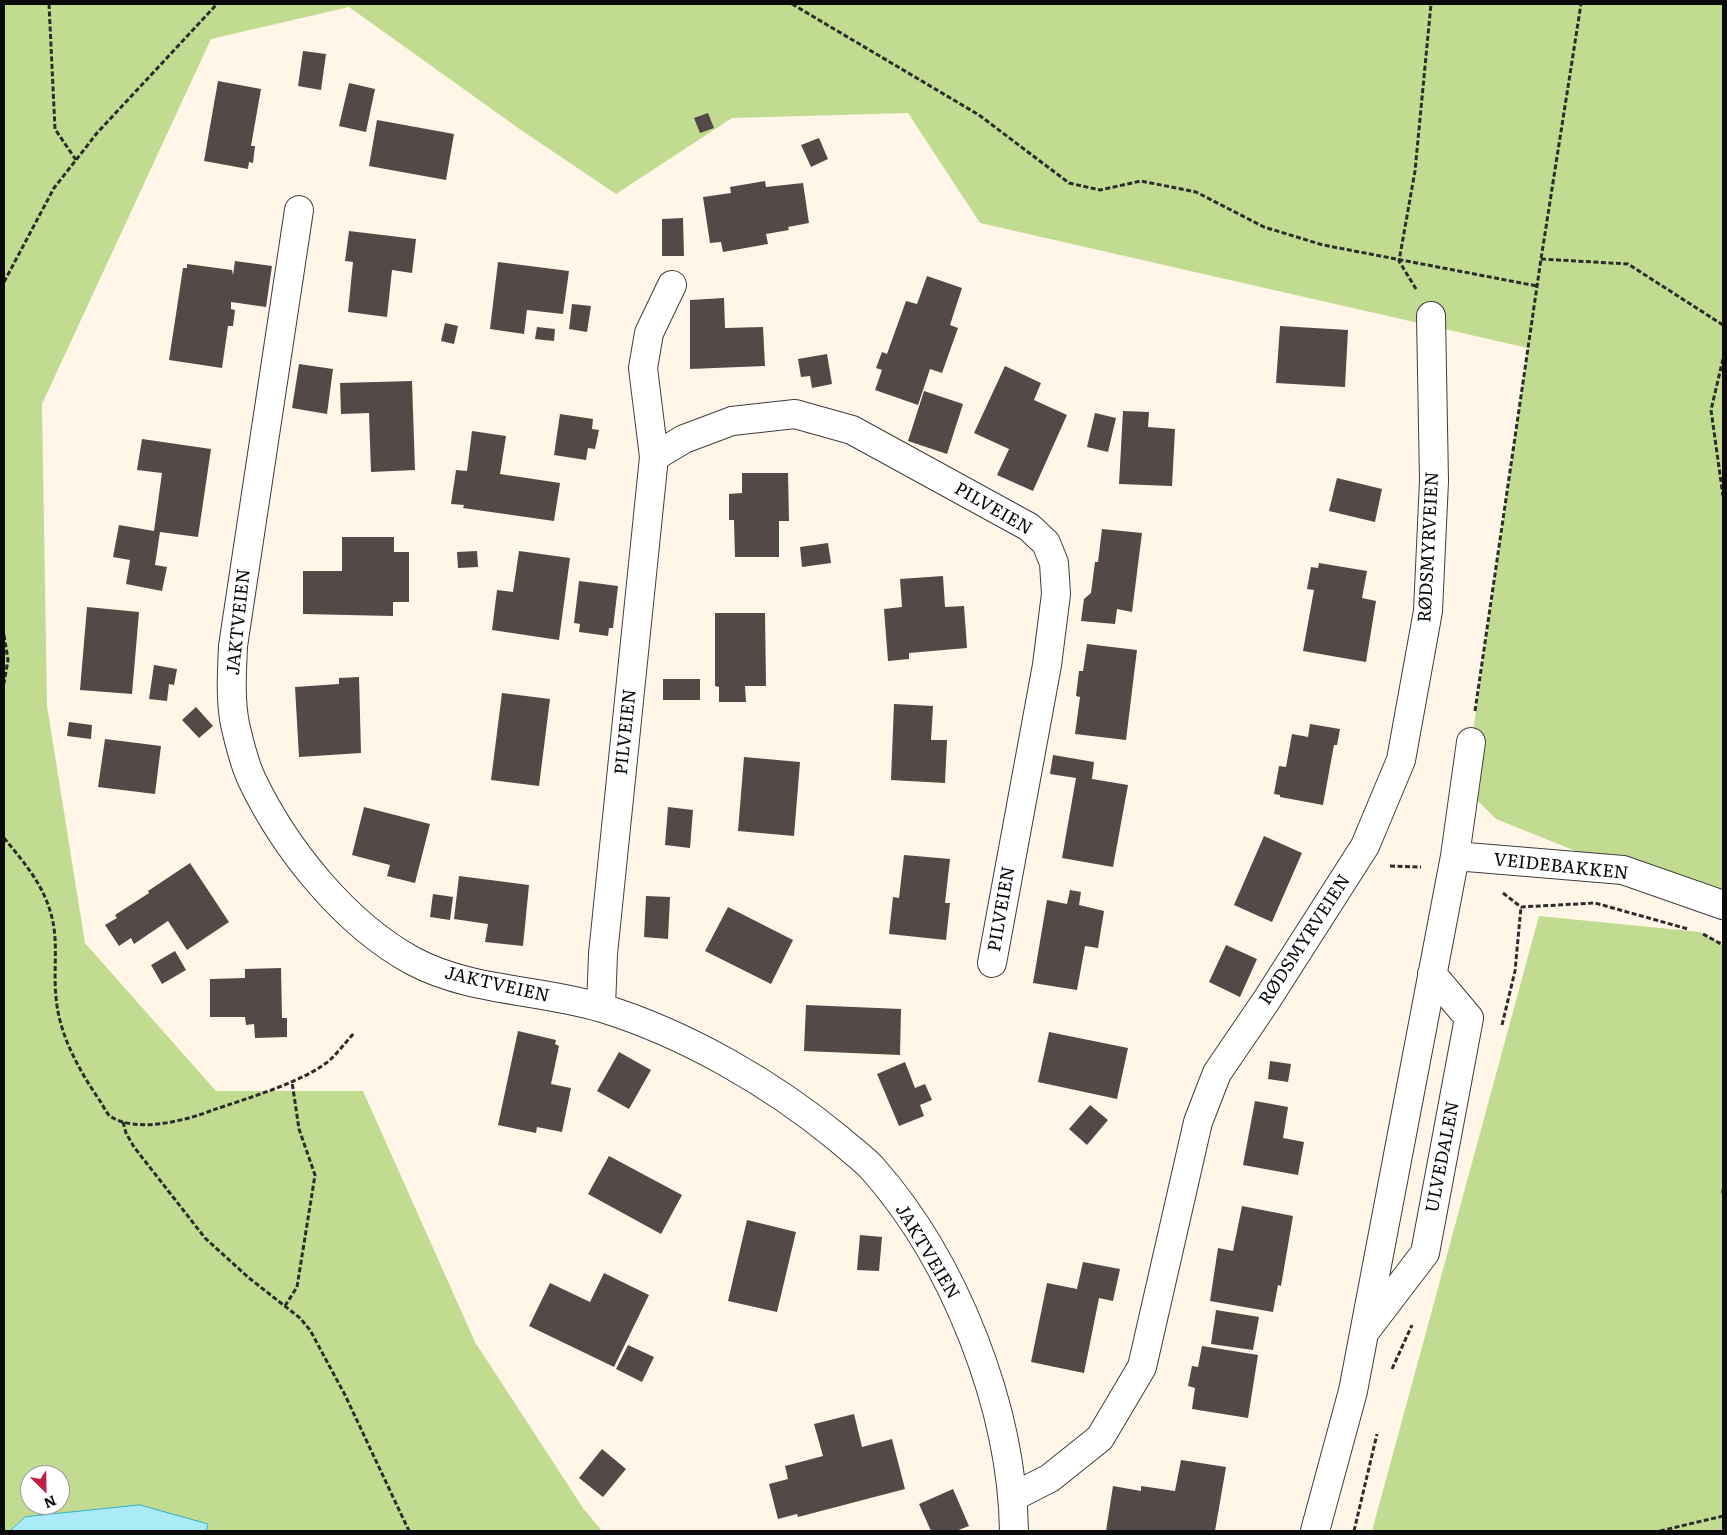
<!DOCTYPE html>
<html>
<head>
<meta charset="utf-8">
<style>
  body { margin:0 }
  #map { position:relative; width:1727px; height:1535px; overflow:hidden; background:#fff6e8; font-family:Literata,serif }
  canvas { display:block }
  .frame { position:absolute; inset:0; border:5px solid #0a0a0a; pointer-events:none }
  .north { position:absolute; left:20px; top:1465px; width:50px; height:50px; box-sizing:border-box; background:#fff; border:1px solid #9d9d9d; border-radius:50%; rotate:157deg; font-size:14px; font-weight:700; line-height:20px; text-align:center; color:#0a0a0a }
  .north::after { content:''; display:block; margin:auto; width:18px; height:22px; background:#be1f47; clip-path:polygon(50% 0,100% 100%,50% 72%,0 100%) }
</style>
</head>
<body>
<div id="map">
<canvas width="1727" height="1535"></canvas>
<div class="frame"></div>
<div class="north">N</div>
</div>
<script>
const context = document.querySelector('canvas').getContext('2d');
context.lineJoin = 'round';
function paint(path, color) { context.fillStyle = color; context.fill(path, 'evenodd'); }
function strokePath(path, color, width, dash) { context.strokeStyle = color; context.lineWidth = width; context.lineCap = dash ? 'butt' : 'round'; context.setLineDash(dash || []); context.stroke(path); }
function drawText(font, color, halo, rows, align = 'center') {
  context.font = font + ' Literata,serif'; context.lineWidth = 5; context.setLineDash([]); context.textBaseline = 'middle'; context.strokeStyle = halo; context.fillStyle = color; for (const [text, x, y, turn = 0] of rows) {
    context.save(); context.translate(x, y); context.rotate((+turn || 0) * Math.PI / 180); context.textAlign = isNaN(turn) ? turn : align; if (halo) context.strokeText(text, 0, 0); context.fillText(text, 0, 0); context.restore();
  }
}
paint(new Path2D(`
  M4,4H1723V905L1623,870L1496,819L1465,788L1528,348L980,223L908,113L732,118L616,194L521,130L349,7L211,39L42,404L47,706L85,943L216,1091H363L475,1342L583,1508L602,1531H206L208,1523L25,1517L10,1531H4ZM30,1475H60V1505H30Z
  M1539,916L1700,932L1723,945V1531H1372Z`), '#c1db90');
const water = new Path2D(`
  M140,1505L208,1524L206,1531H10L25,1517Z`);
paint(water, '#abebf8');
strokePath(water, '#2fb2d1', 1);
paint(new Path2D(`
  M303,51L326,54L321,90L298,86Z
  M218,81L261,89L251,146H255L253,163L249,162L248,169L204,161Z
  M349,83L375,89L366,132L339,126Z
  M708,113L714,128L700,133L694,118Z
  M377,120L454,134L446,180L369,166Z
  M819,138L828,159L811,167L801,145Z
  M765,181L766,187L803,183L809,223L788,227L789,230L766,234L768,244L723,252L721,242L710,243L703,197L731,193L730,187Z
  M683,218L684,256H662V219Z
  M349,231L416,239L412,273L392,270L387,317L348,312L353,262L345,261Z
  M235,261L272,266L266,307L231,302V309L235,310L233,326H228L222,368L169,360L183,268H187V264L232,270L233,275Z
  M498,262L569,271L563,314L527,310L524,334L490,329Z
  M927,276L962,288L950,325L958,328L942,373L930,369L918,405L875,390L882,370L876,368L882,352L887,354L906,301L917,304Z
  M724,298L725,328L763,327L765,366L690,369V300Z
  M572,304L591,306L587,332L569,329Z
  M445,323L458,326L454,344L441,341Z
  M1280,326L1348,330L1345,387L1276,383Z
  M537,327L555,329L554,341L535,339Z
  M827,354L832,384L812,388L810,376L801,377L798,359Z
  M299,364L333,369L327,414L292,408Z
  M1005,366L1041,383L1034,400L1067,415L1033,491L997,475L1009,449L974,433Z
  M412,381L415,470L371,472L369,413L341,414L340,383Z
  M924,391L963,404L947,454L908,441Z
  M1123,411L1149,412L1148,427L1175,429L1172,486L1119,484Z
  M1095,413L1116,418L1108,452L1087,447Z
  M560,414L593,419L592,429L599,430L595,449L588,448L586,460L554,455Z
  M472,431L506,436L500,474L560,483L554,521L463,508L464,505L451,504L456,470L467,471Z
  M142,439L211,449L198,537L160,532L155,565L167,567L162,591L126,584L130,560L113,557L119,525L154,531L162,473L137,470Z
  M742,473H788L789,521H779V557H735L734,520H729V494L742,493Z
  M1337,478L1382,489L1375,522L1329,511Z
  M1102,529L1142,533L1132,612L1117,609L1115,624L1081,621L1084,599L1091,593L1095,562H1098Z
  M342,537H394V552H409V602H393V616L303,614V571H342Z
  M828,543L831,563L802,567L800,547Z
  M477,551L478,567L458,568L457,552Z
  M519,551L570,558L559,640L492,630L497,590L513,592Z
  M1319,563L1367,571L1362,598L1376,601L1366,662L1303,651L1314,590L1307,589L1311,567L1318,568Z
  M943,576L945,607L964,606L967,648L909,653V659L888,661L884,609L902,607L900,579Z
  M579,581L618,586L613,628H609L608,636L579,632L580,624L574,623Z
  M87,607L139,612L132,694L80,690Z
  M715,613H765L766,686H745L746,702H719V687L715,686Z
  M1087,644L1137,650L1126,740L1075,734L1080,697L1076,696L1079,671H1083Z
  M154,665L177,669L174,685L169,684L167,701L149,699Z
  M359,677L361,753L299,757L295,687L339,684V678Z
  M663,679H700V700H663Z
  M502,693L550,699L539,786L491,780Z
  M894,704L933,706L931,740H947L945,783L891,780Z
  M196,707L213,726L199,738L182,720Z
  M69,722L92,725L91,739L67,736Z
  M1310,724L1340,729L1337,745H1334L1323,805L1280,797V795L1274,794L1279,766L1286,767L1292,734L1308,737Z
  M105,739L161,746L155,794L98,787Z
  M1053,755L1094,762L1092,779L1128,785L1113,867L1062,858L1076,778L1050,774Z
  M744,757L800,762L794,836L738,831Z
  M364,807L430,824L415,883L387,876L390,865L352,855Z
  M668,807L693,810L690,848L665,845Z
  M1264,836L1302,853L1272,922L1234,905Z
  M904,855L950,859L945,903H950L946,940L889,934L893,897L899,898Z
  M190,863L229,922L187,950L168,921L134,944L131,938L119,946L105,925L117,918L115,915L149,893L148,891Z
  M459,876L529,885L523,946L485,942L488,924L454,919Z
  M1070,890L1081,892L1079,905L1104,911L1098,948L1085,946L1077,990L1033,983L1047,900L1067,904Z
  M433,894L453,897L450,920L430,917Z
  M646,896L670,897L668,939L644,937Z
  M728,907L793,940L771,984L705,951Z
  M1226,945L1257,959L1240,997L1209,982Z
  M175,951L186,970L162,984L151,965Z
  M281,968L282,1018H287V1037L255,1038L254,1024L246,1025L245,1017H210V979L245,978V969Z
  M806,1005L901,1009L900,1055L804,1051Z
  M518,1031L556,1040L555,1044L559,1046L551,1084L571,1088L562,1132L537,1127L536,1133L498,1125Z
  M1049,1032L1128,1048L1117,1099L1038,1082Z
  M619,1052L651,1070L629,1109L597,1091Z
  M1270,1061L1291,1064L1288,1082L1268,1079Z
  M905,1062L915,1088L925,1084L932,1100L920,1105L924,1116L899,1126L877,1074Z
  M1255,1101L1288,1107L1283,1138L1304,1142L1298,1175L1243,1165Z
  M1090,1105L1108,1120L1087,1145L1069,1129Z
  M609,1156L682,1195L661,1234L588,1194Z
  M1242,1206L1293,1216L1281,1286L1278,1285L1273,1312L1210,1301L1218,1248L1233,1251Z
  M747,1220L796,1232L777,1312L728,1301Z
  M860,1235L882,1237L879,1271L857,1270Z
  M1083,1262L1120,1269L1113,1301L1099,1298L1084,1373L1031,1362L1047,1283L1077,1289Z
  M604,1273L649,1295L614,1367L529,1326L550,1283L590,1302Z
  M1216,1310L1259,1317L1253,1350L1211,1344Z
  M628,1345L654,1357L642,1382L616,1369Z
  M1202,1346L1258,1355L1248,1418L1192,1409L1195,1388L1188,1386L1192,1366L1198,1367Z
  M854,1414L862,1447L892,1439L905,1489L798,1517L797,1514L778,1519L769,1484L788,1479L785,1466L823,1456L814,1424Z
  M602,1449L626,1469L603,1497L579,1478Z
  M1181,1460L1226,1467L1215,1531H1106L1113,1486L1141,1491V1486L1175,1491Z
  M953,1489L969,1526L956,1531H931L919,1504Z`), '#534946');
const minor = new Path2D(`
  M299,210L233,646C232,671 230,699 235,724C239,742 244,763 252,780C285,849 345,924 413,961C471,992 541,989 602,1008C686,1034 771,1083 839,1139C850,1149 863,1158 873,1169C955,1262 1012,1407 1014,1531
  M654,457L684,439L732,421L795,414L852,430L1029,527L1046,543L1054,563L1056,594L1047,665L992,963
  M1455,856L1623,870L1723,905
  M601,1007L603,954L654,457L643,368L649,333L672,285
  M1367,1329L1425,1253L1469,1018L1432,974
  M1013,1497L1050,1478L1100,1438L1142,1367L1198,1122L1217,1073L1266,1001L1365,846L1401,760L1428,611L1434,481L1431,316
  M1315,1531L1353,1391L1455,856L1471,742`);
strokePath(minor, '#3d3d3d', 30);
strokePath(new Path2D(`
  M49,4L55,129L76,160
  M792,4L979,115L1069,183L1100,190L1141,181L1196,192L1264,227L1323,245L1537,286
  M1541,259L1628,264L1723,325
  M4,282L54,188L76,160L97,133L217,4
  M1416,289L1399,261L1415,171L1431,4
  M1723,359L1711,410L1723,496
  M4,635L8,660L4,683
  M1475,711L1541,259L1581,4
  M4,838C23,861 43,884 51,914C59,941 53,970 56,997C59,1035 79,1070 100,1101C103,1105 106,1113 110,1116C135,1134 188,1120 213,1110C245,1099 307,1081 331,1059C339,1051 346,1042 354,1033
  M1390,866L1421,867
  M1503,893L1521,907L1595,903L1688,929
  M1703,934L1723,945
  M1502,1025L1515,971L1521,907
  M123,1122L126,1133L134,1147L205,1238L249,1278L300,1318L310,1330L345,1395L409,1531
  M1723,1189V1196
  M285,1306L297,1287L315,1175L299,1129L292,1082
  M1392,1369L1412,1325
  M1354,1531L1377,1434
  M1660,1531L1723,1516`), '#2c2c2c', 3, [5, 2.5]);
strokePath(minor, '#fff', 28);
drawText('18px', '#0a0a0a', '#fff', [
  ["PILVEIEN",993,509,30],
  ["RØDSMYRVEIEN",1429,547,-87],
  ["JAKTVEIEN",239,622,-84],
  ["PILVEIEN",626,732,-84],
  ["VEIDEBAKKEN",1561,867,6],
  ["PILVEIEN",1002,909,-80],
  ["RØDSMYRVEIEN",1305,940,-57],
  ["JAKTVEIEN",497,985,13],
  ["ULVEDALEN",1443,1157,-79],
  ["JAKTVEIEN",927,1252,59]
]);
</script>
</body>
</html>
